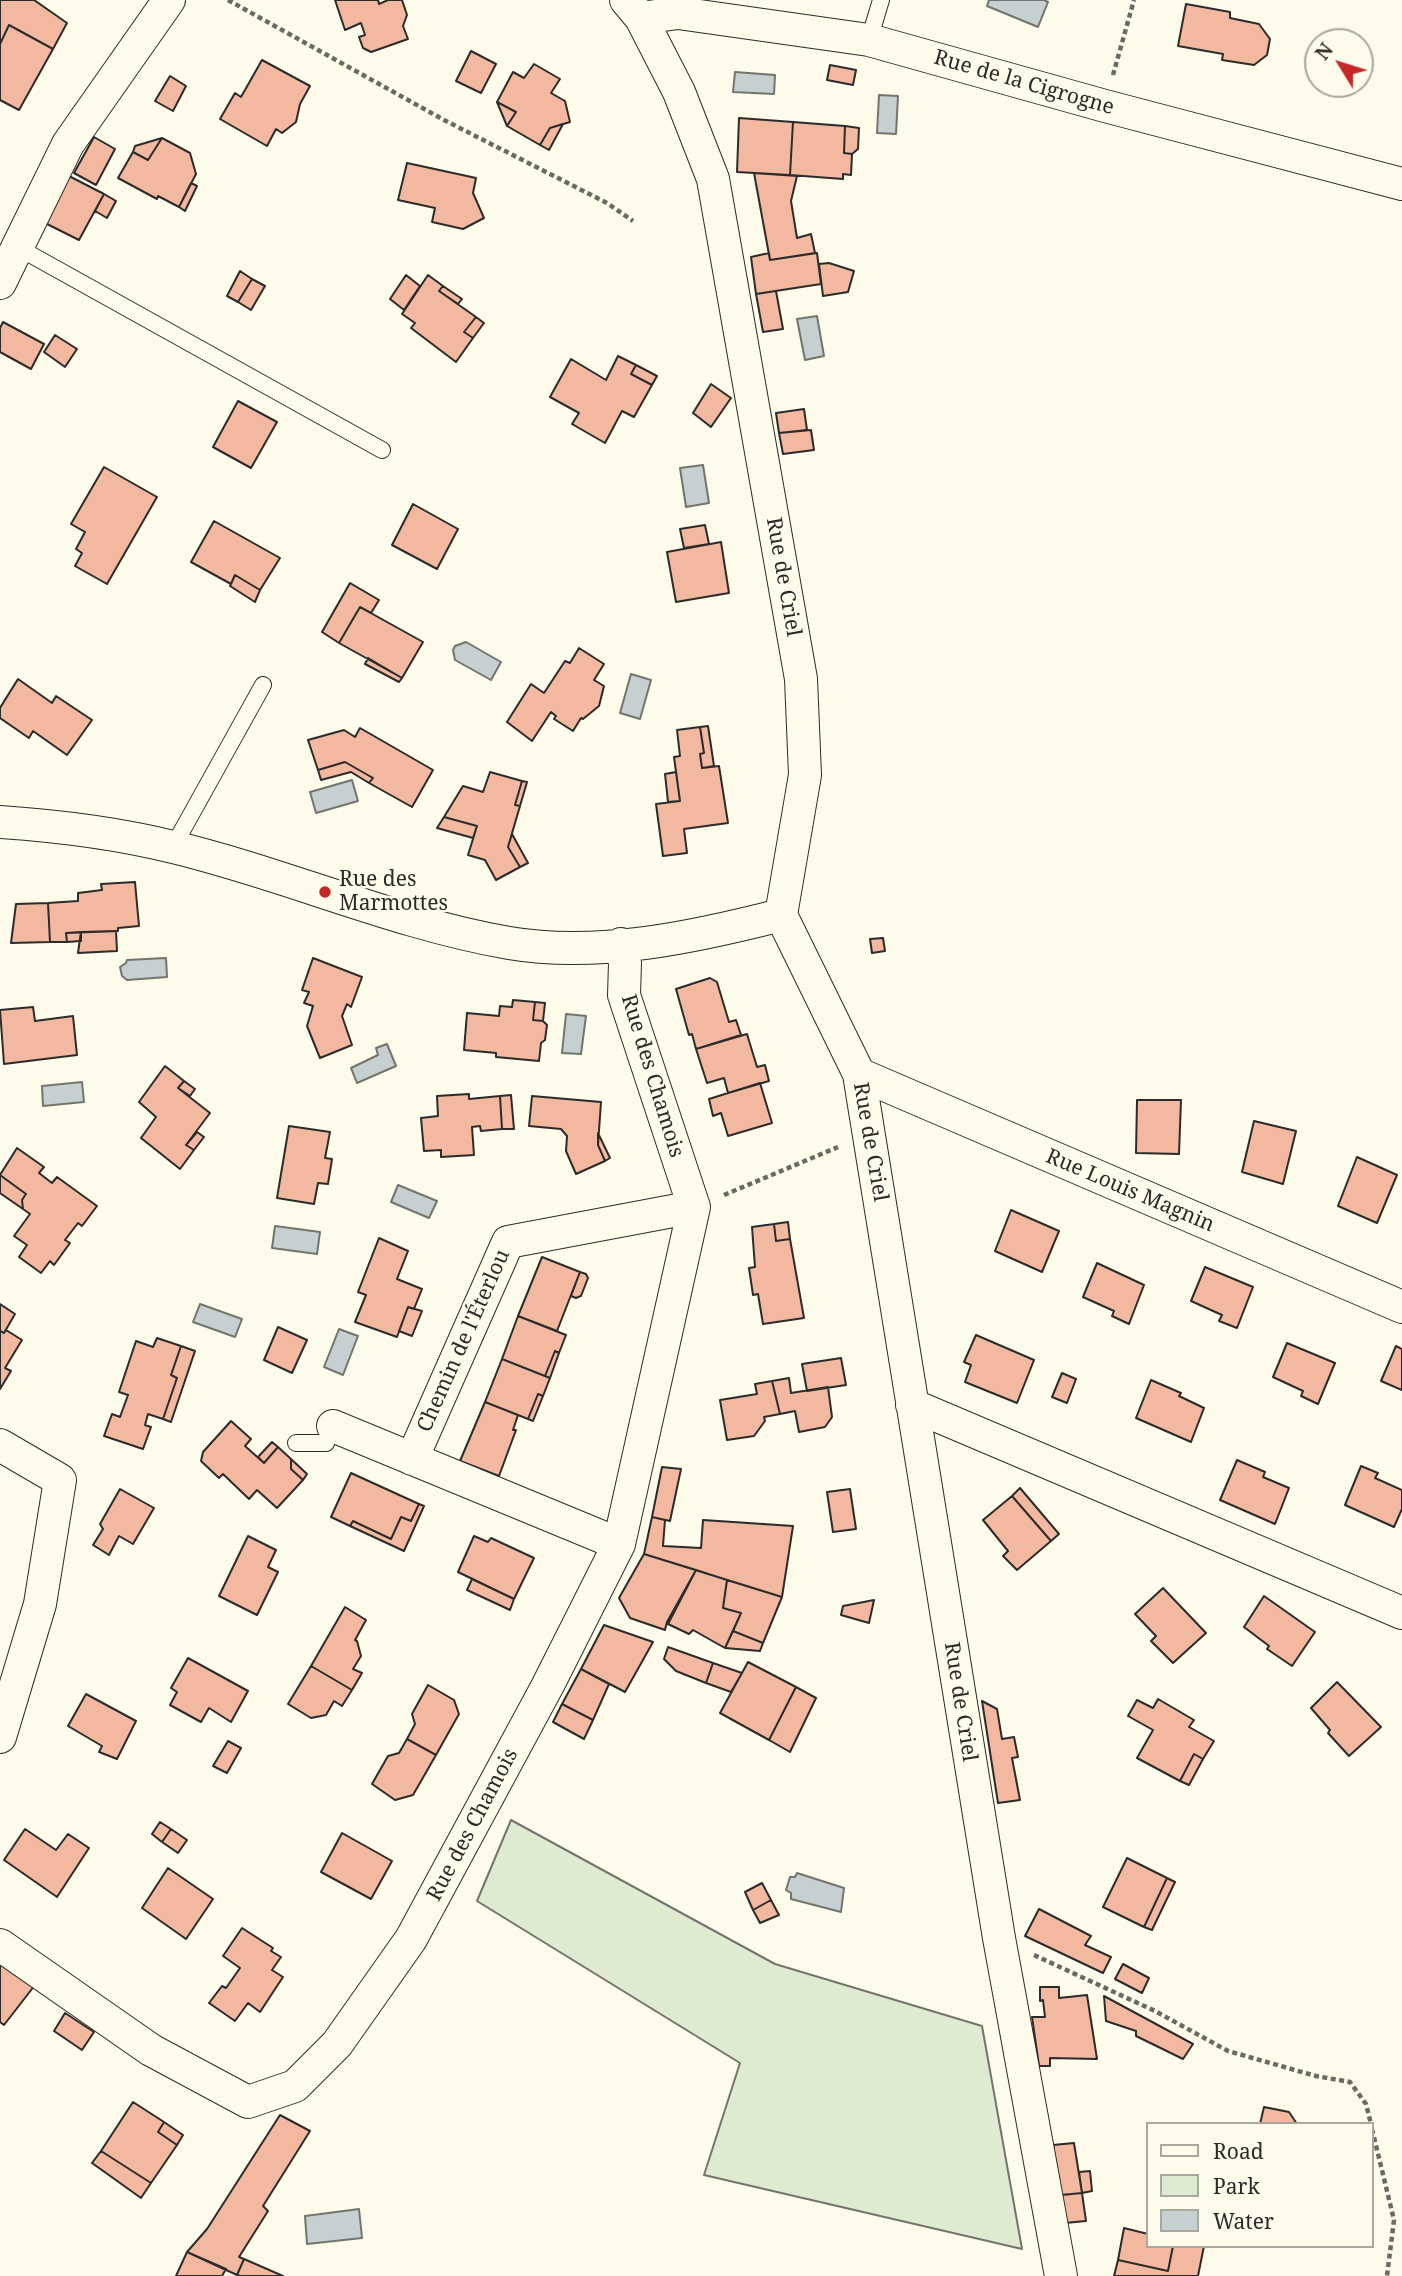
<!DOCTYPE html>
<html>
<head>
<meta charset="utf-8">
<style>
  body { margin:0 }
  #map { position:relative; width:1402px; height:2276px; overflow:hidden; background:#fdfbea; font-family:"Noto Serif",serif }
  canvas { display:block }
  .legend { position:absolute; left:1146px; top:2122px; width:228px; height:126px; box-sizing:border-box; background:#fdfbea; border:2px solid #a9a89e; margin:0; padding:9px 12px; list-style:none; font-size:21px; color:#2b2b2b }
  .legend li { display:flex; align-items:center; gap:14px; height:35px }
  .legend b { width:35px; border:2px solid #a9a89e }
  .north { position:absolute; left:1304px; top:28px; width:70px; height:70px; box-sizing:border-box; background:#fdfbea; border:2px solid #a9a89e; border-radius:50%; rotate:308deg; font-size:19px; font-weight:700; line-height:28px; text-align:center; color:#2b2b2b }
  .north::after { content:''; display:block; margin:auto; width:24px; height:32px; background:#c62828; clip-path:polygon(50% 0,100% 100%,50% 72%,0 100%) }
</style>
</head>
<body>
<div id="map">
<canvas width="1402" height="2276"></canvas>
<ul class="legend">
<li><b style="height:9px;background:#fdfbea"></b>Road</li>
<li><b style="height:19px;background:#deebd1"></b>Park</li>
<li><b style="height:19px;background:#c7d0d0"></b>Water</li>
</ul>
<div class="north">N</div>
</div>
<script>
const context = document.querySelector('canvas').getContext('2d');
context.lineJoin = 'round';
function paint(path, color) { context.fillStyle = color; context.fill(path, 'evenodd'); }
function strokePath(path, color, width, dash) { context.strokeStyle = color; context.lineWidth = width; context.lineCap = dash ? 'butt' : 'round'; context.setLineDash(dash || []); context.stroke(path); }
function drawText(font, color, halo, rows, align = 'center') {
  context.font = font + ' "Noto Serif",serif'; context.lineWidth = 5; context.setLineDash([]); context.textBaseline = 'middle'; context.strokeStyle = halo; context.fillStyle = color; for (const [text, x, y, turn = 0] of rows) {
    context.save(); context.translate(x, y); context.rotate((+turn || 0) * Math.PI / 180); context.textAlign = isNaN(turn) ? turn : align; if (halo) context.strokeText(text, 0, 0); context.fillText(text, 0, 0); context.restore();
  }
}
const green = new Path2D(`
  M511,1820L775,1964L982,2026L1022,2249L704,2175L740,2063L477,1901Z`);
paint(green, '#deebd1');
strokePath(green, '#74746e', 2);
const water = new Path2D(`
  M989,0H1044L1048,2L1038,27L987,6Z
  M735,72L775,75L774,94L733,92Z
  M879,95L898,96L896,134L877,133Z
  M817,316L824,356L805,360L797,319Z
  M703,465L709,503L686,507L680,468Z
  M466,642L501,662L491,680L455,660L453,650L455,646Z
  M631,674L651,680L640,719L620,713Z
  M352,780L358,801L316,813L310,792Z
  M166,958L167,977L127,980L122,976L120,967L126,963L127,960Z
  M566,1014L586,1016L581,1054L562,1053Z
  M387,1044L396,1066L357,1083L351,1068L378,1055L376,1048Z
  M82,1082L84,1102L43,1106L42,1086Z
  M398,1185L437,1201L429,1218L391,1202Z
  M275,1226L320,1232L317,1254L272,1248Z
  M200,1304L242,1319L235,1337L193,1322Z
  M339,1329L358,1336L343,1375L324,1367Z
  M797,1873L844,1888L841,1912L791,1899V1893L786,1890L790,1877H795Z
  M359,2209L362,2238L307,2244L305,2216Z`);
paint(water, '#c7d0d0');
strokePath(water, '#74746e', 2);
const building = new Path2D(`
  M0,0H34L67,23L53,49L9,25L0,44Z
  M335,0H378L379,4L388,0H402L407,15L403,26L408,39L371,52L363,48L359,37L365,35L361,23L345,30Z
  M1186,4L1230,12V18L1259,24L1270,39L1267,55L1254,65L1222,60L1223,54L1178,46Z
  M9,25L53,49L19,110L0,100V44Z
  M471,51L496,64L481,93L456,81Z
  M262,60L310,86L300,104L296,122L282,133L276,129L267,146L220,119L235,93L241,97Z
  M534,64L560,79L551,93L565,101L570,122L550,128L540,145L507,126L516,112L497,102L513,72L524,78Z
  M830,65L856,70L853,85L827,80Z
  M170,76L186,86L173,111L155,101Z
  M497,102L516,112L507,126Z
  M739,118L793,122L790,175L737,172Z
  M793,122L845,126L844,153L852,154L851,175L843,174V179L790,175Z
  M563,124L549,150L540,145L550,128Z
  M845,126L859,128L858,149L852,154L844,153Z
  M94,137L115,149L96,185L74,173Z
  M162,138L148,160L133,152L135,146Z
  M162,138L190,153L196,174L179,207L158,196L157,199L118,178L133,152L148,160Z
  M407,163L476,178L473,193L484,218L463,229L432,222L435,208L398,200Z
  M754,173L797,176L791,201L797,238L811,234L815,253L770,260Z
  M67,175L104,194L79,240L43,222Z
  M191,183L197,186L185,211L179,207Z
  M104,194L116,201L107,218L95,211Z
  M769,253L770,260L817,253L821,284L756,294L751,257Z
  M829,263L854,271L848,292L823,296L819,264Z
  M240,271L252,279L238,302L227,296Z
  M406,275L420,286L404,310L390,299Z
  M428,275L443,286L439,291L476,317L464,332L473,338L456,362L411,328L415,323L402,314Z
  M252,279L265,286L251,310L238,302Z
  M443,286L462,299L458,304L439,291Z
  M776,291L783,329L763,332L756,294Z
  M476,317L484,323L473,338L464,332Z
  M3,322L44,344L31,369L0,352V328Z
  M55,335L77,349L65,367L44,352Z
  M618,356L636,365L631,374L652,385L634,417L622,411L605,443L572,424L579,413L550,397L571,359L606,380Z
  M636,365L657,376L652,385L631,374Z
  M711,384L731,398L711,427L693,413Z
  M238,401L277,422L251,468L213,447Z
  M804,409L807,430L779,433L776,413Z
  M811,430L814,450L783,454L779,433Z
  M104,467L157,497L107,584L75,566L82,553L76,549L85,532L71,524Z
  M413,504L458,529L437,569L392,545Z
  M214,521L280,558L260,590L235,575L231,584L191,562Z
  M705,525L709,544L684,548L680,529Z
  M721,542L729,593L676,602L667,552Z
  M235,575L260,590L255,602L230,586Z
  M350,583L379,600L371,613L360,607L339,643L322,632Z
  M360,607L423,642L402,678L339,643Z
  M579,648L604,664L594,680L604,686L599,706L583,719L581,718L573,731L554,719L556,716L551,712L532,741L507,722L531,684L544,693L565,661L570,663Z
  M368,658L402,678L399,682L365,664Z
  M18,679L52,703L56,696L92,720L67,755L33,731L29,738L0,718V708Z
  M708,726L714,766L702,768L700,754L704,753L700,727Z
  M700,727L704,753L700,754L702,768L719,766L728,823L684,829L687,853L663,856L656,804L680,801L674,757L680,756L677,730Z
  M360,728L433,770L412,807L369,783L373,778L345,762L318,770L308,740L344,730L355,737Z
  M345,762L373,778L369,783L351,772L321,780L318,770Z
  M490,772L522,781L515,805L520,806L508,847L520,867L496,880L485,860L468,855L477,826L444,817L463,786L483,792Z
  M676,772L680,801L668,802L665,774Z
  M522,781L527,782L520,806L515,805Z
  M444,817L477,826L473,838L437,828Z
  M512,834L528,863L520,867L508,847Z
  M135,882L139,926L118,928V931L66,933L67,942H50L48,903L78,901V893L102,890L101,884Z
  M48,903L50,942L11,943L16,904Z
  M116,931L117,951L78,953L81,932Z
  M81,932V941L67,942L66,933Z
  M883,938L885,951L872,953L870,939Z
  M313,958L362,977L351,1007L347,1004L342,1016L352,1045L320,1058L307,1026L313,1006L304,1003L309,992L302,990Z
  M710,978L717,982L729,1022L736,1020L741,1035L696,1049L692,1034L689,1035L676,989Z
  M513,1000L535,1002L533,1020L543,1021L547,1025L545,1040L541,1043L539,1061L496,1057V1053L464,1050L467,1013L499,1016L500,1006L512,1007Z
  M535,1002L545,1003L543,1021L533,1020Z
  M33,1007L35,1021L73,1016L77,1055L4,1064L0,1010Z
  M747,1034L757,1067L765,1065L769,1081L728,1093L724,1078L707,1083L696,1049Z
  M165,1066L184,1081L178,1088L210,1113L186,1145L194,1150L180,1169L141,1138L156,1117L139,1102Z
  M184,1081L195,1089L190,1096L178,1088Z
  M760,1083L772,1123L728,1136L721,1113L713,1116L709,1099Z
  M469,1094V1099L500,1096L502,1129L481,1131L480,1126L472,1127L474,1155L441,1157V1150L424,1151L421,1118L438,1116L437,1096Z
  M511,1095L514,1129H502L500,1096Z
  M532,1096L601,1102L598,1145L605,1161L576,1174L566,1151L567,1136L561,1129L529,1126Z
  M1137,1100H1181L1179,1154L1136,1153Z
  M1254,1121L1296,1131L1283,1184L1242,1172Z
  M289,1126L330,1132L325,1158L332,1159L328,1184L318,1183L314,1204L277,1198Z
  M197,1132L204,1137L194,1150L186,1145Z
  M598,1133L610,1158L605,1161L598,1145Z
  M17,1148L44,1167L39,1173L52,1183L57,1177L97,1206L82,1226L78,1223L65,1240L70,1243L54,1265L50,1261L41,1273L19,1257L27,1245L14,1236L30,1214L23,1209L22,1200L26,1194L0,1175Z
  M1357,1157L1397,1175L1377,1223L1338,1206Z
  M0,1175L26,1194L22,1200L23,1209L0,1193Z
  M1011,1210L1059,1231L1042,1272L995,1251Z
  M788,1222L790,1239L776,1241L774,1224Z
  M774,1224L776,1241L790,1239L804,1318L763,1324L758,1294L753,1295L749,1268L755,1267L752,1227Z
  M379,1238L408,1251L397,1279L422,1289L414,1309L408,1307L397,1337L355,1322L366,1295L358,1292Z
  M542,1257L580,1272L557,1331L518,1316Z
  M1097,1263L1144,1285L1129,1324L1112,1316L1114,1311L1083,1297Z
  M1205,1267L1253,1287L1237,1328L1219,1321L1222,1315L1191,1301Z
  M580,1272L586,1274L588,1278L581,1296L576,1298L571,1296Z
  M0,1304L15,1314L4,1333L0,1331Z
  M408,1307L422,1311L412,1336L399,1331Z
  M518,1316L566,1335L559,1353L555,1351L545,1376L502,1359Z
  M278,1327L307,1340L292,1373L264,1360Z
  M6,1330L22,1340L5,1368L11,1371L0,1389V1331L4,1333Z
  M976,1335L1034,1360L1017,1403L965,1382L971,1365L964,1362Z
  M157,1338L181,1346L171,1375L177,1378L163,1419L148,1414L145,1425L151,1427L143,1449L104,1436L112,1414L120,1417L128,1395L119,1392L136,1341L153,1347Z
  M1287,1343L1335,1363L1318,1404L1301,1396L1303,1391L1273,1377Z
  M181,1346L195,1351L171,1422L163,1419L177,1378L171,1375Z
  M1396,1346L1402,1349V1390L1381,1381Z
  M555,1351L559,1353L550,1378L545,1376Z
  M841,1358L846,1385L807,1391L802,1364Z
  M502,1359L550,1378L543,1396L538,1394L528,1419L485,1402Z
  M1062,1373L1076,1379L1067,1403L1052,1397Z
  M789,1378L791,1393L828,1387L832,1417L825,1427L799,1432L795,1411L780,1414L772,1381Z
  M1151,1380L1181,1393L1179,1396L1204,1408L1191,1442L1136,1418Z
  M772,1381L780,1414L764,1417L765,1421L754,1436L727,1440L720,1400L757,1394L755,1384Z
  M538,1394L543,1396L533,1421L528,1419Z
  M485,1402L518,1415L513,1430H516L499,1476L460,1461Z
  M231,1421L251,1439L245,1446L264,1463L278,1447L291,1459V1469L303,1480L277,1508L257,1490L249,1499L223,1474L219,1478L201,1461L203,1452Z
  M272,1442L278,1447L264,1463L258,1457Z
  M291,1459L307,1474L303,1480L291,1469Z
  M1237,1460L1265,1472L1263,1477L1289,1488L1275,1524L1220,1500Z
  M1361,1466L1378,1473L1375,1478L1402,1490V1509L1394,1527L1345,1505Z
  M662,1467L681,1469L670,1521L652,1517Z
  M351,1473L419,1504L411,1521L401,1517L391,1539L353,1521L350,1526L331,1517Z
  M1020,1488L1059,1534L1051,1541L1012,1496Z
  M120,1489L154,1508L133,1544L119,1536L109,1555L93,1545L103,1529L100,1524Z
  M850,1489L856,1529L833,1532L827,1492Z
  M1012,1496L1051,1541L1017,1570L1003,1556L1008,1551L983,1520Z
  M419,1504L424,1506L404,1551L350,1526L353,1521L391,1539L401,1517L411,1521Z
  M652,1517L665,1520L663,1546L701,1548L703,1520L793,1526L782,1597L644,1554Z
  M248,1536L276,1550L268,1567L278,1572L257,1615L219,1596Z
  M474,1536L488,1542L491,1538L534,1558L514,1599L458,1572Z
  M644,1554L696,1570L667,1622L665,1630L630,1618L619,1598Z
  M696,1570L727,1580L723,1608L741,1613L725,1648L693,1630L689,1634L668,1624Z
  M472,1579L514,1599L510,1610L467,1590Z
  M727,1580L782,1597L763,1643L733,1631L741,1613L723,1608Z
  M1163,1588L1206,1633L1173,1663L1151,1641L1156,1636L1135,1614Z
  M1264,1596L1315,1632L1292,1666L1267,1649L1269,1646L1244,1627Z
  M874,1600L869,1623L841,1615L843,1606Z
  M345,1607L366,1620L355,1640L357,1641L361,1656L353,1669L362,1673L352,1690L311,1666Z
  M604,1625L653,1642L625,1692L581,1669Z
  M733,1631L763,1643L760,1651L725,1648Z
  M668,1647L713,1663L706,1683L676,1671L664,1659Z
  M188,1658L248,1691L231,1722L209,1708L201,1722L170,1705L177,1692L171,1688Z
  M748,1662L796,1687L769,1740L720,1713Z
  M713,1663L742,1673L731,1692L706,1683Z
  M311,1666L352,1690L342,1706L334,1701L326,1715L311,1718L288,1704Z
  M581,1669L609,1684L593,1720L562,1704Z
  M1337,1682L1381,1727L1349,1756L1328,1733L1330,1730L1311,1708Z
  M428,1685L454,1700L459,1714L436,1755L407,1739L415,1724L412,1714Z
  M796,1687L816,1698L790,1752L769,1740Z
  M86,1694L136,1721L117,1759L99,1752L102,1746L68,1726Z
  M1158,1699L1194,1720L1189,1727L1214,1741L1203,1759L1194,1754L1180,1781L1137,1758L1153,1730L1128,1716L1137,1700L1153,1708Z
  M982,1701L997,1709L1002,1739L1014,1737L1018,1757L1012,1758L1020,1800L998,1803Z
  M562,1704L593,1720L584,1739L553,1722Z
  M407,1739L436,1755L413,1795L395,1800L372,1784L388,1756L399,1753Z
  M228,1741L241,1748L227,1773L213,1766Z
  M1194,1754L1203,1759L1189,1785L1180,1781Z
  M160,1822L171,1829L162,1842L152,1834Z
  M25,1829L56,1850L68,1834L89,1848L57,1897L4,1860Z
  M171,1829L187,1840L178,1853L162,1842Z
  M342,1833L392,1861L371,1899L321,1872Z
  M1127,1858L1167,1878L1144,1927L1103,1907Z
  M168,1868L213,1899L186,1939L142,1908Z
  M1167,1878L1175,1882L1152,1930L1144,1927Z
  M762,1883L771,1900L753,1910L745,1892Z
  M771,1900L779,1915L760,1923L753,1910Z
  M1039,1909L1091,1936L1085,1945L1111,1957L1103,1973L1025,1936Z
  M242,1928L273,1948L271,1951L281,1957L272,1970L283,1977L260,2012L248,2003L235,2021L209,2003L222,1986L226,1988L240,1968L223,1956Z
  M0,1963L35,1985L4,2025L0,2022Z
  M1123,1964L1149,1978L1142,1993L1115,1979Z
  M1040,1987H1059V1998L1087,1995L1097,2059L1050,2058V2066H1039L1032,2017H1045L1043,2000L1040,2001Z
  M1104,1996L1193,2044L1183,2059L1136,2036V2031L1106,2021Z
  M65,2013L94,2032L82,2050L54,2031Z
  M133,2102L164,2122L158,2132L177,2145L151,2183L101,2151Z
  M1264,2107L1289,2112L1297,2124H1260Z
  M280,2115L310,2131L263,2206L268,2211L239,2257L244,2259L237,2275L187,2252L207,2229Z
  M164,2122L183,2135L177,2145L158,2132Z
  M1074,2143L1082,2193L1061,2195L1053,2145Z
  M101,2151L151,2183L141,2198L92,2163Z
  M1090,2171L1092,2191L1082,2193L1079,2172Z
  M1082,2193L1086,2221L1065,2223L1061,2195Z
  M1124,2228L1148,2234V2246H1173L1168,2271L1118,2260Z
  M1173,2246H1204L1198,2276H1114L1118,2260L1168,2271Z
  M187,2252L226,2269L222,2276H176Z
  M244,2259L283,2276H241L237,2275Z`);
paint(building, '#f2b8a0');
strokePath(building, '#2b2b2b', 2);
const service = new Path2D(`
  M869,40L881,0
  M17,247L382,450
  M173,847L263,685
  M296,1443H326L333,1426`);
const minor = new Path2D(`
  M626,0L641,18L679,92L713,179L801,679L805,775L781,915L859,1074L999,1938L1061,2276
  M641,18L678,13L869,40L1105,106L1402,184
  M0,283L68,144L169,0
  M0,822C58,826 116,833 173,847C286,874 394,923 509,943C598,958 695,937 781,915
  M859,1074L1402,1307
  M912,1405L1402,1613
  M333,1426L619,1544
  M0,1445L60,1480L40,1604L0,1737
  M412,1459L508,1242L694,1207
  M0,1945L151,2050L248,2102L295,2086L337,2044L411,1939L548,1685L619,1544L694,1207L624,995L625,963L621,944`);
strokePath(service, '#2b2b2b', 18);
strokePath(minor, '#2b2b2b', 34);
strokePath(new Path2D(`
  M228,0L444,120L607,203L633,221
  M1113,75L1134,0
  M724,1195L838,1147
  M1034,1955L1155,2011L1228,2051L1316,2076L1350,2082L1366,2104L1371,2124
  M1372,2129L1394,2220L1387,2276`), '#6a6964', 4.5, [5, 3.5]);
strokePath(service, '#fdfbea', 16);
strokePath(minor, '#fdfbea', 32);
for (const [x, y, r, color] of [
  [325,892,7,"#c62828"]
]) { const dot = new Path2D(); dot.arc(x, y, r, 0, 2 * Math.PI); context.fillStyle = color; context.fill(dot); strokePath(dot, '#fdfbea', 2.5); }
drawText('21px', '#2b2b2b', '#fdfbea', [
  ["Rue de la Cigrogne",1024,83,16],
  ["Rue de Criel",783,577,80],
  ["Rue des Chamois",652,1076,73],
  ["Rue de Criel",870,1142,80],
  ["Rue Louis Magnin",1130,1191,23],
  ["Chemin de l'Éterlou",464,1341,-66],
  ["Rue de Criel",960,1702,81],
  ["Rue des Chamois",473,1825,-62]
]);
drawText('21px', '#2b2b2b', '#fdfbea', [
  ["Rue des",339,880],
  ["Marmottes",339,904]
], 'left');
</script>
</body>
</html>
